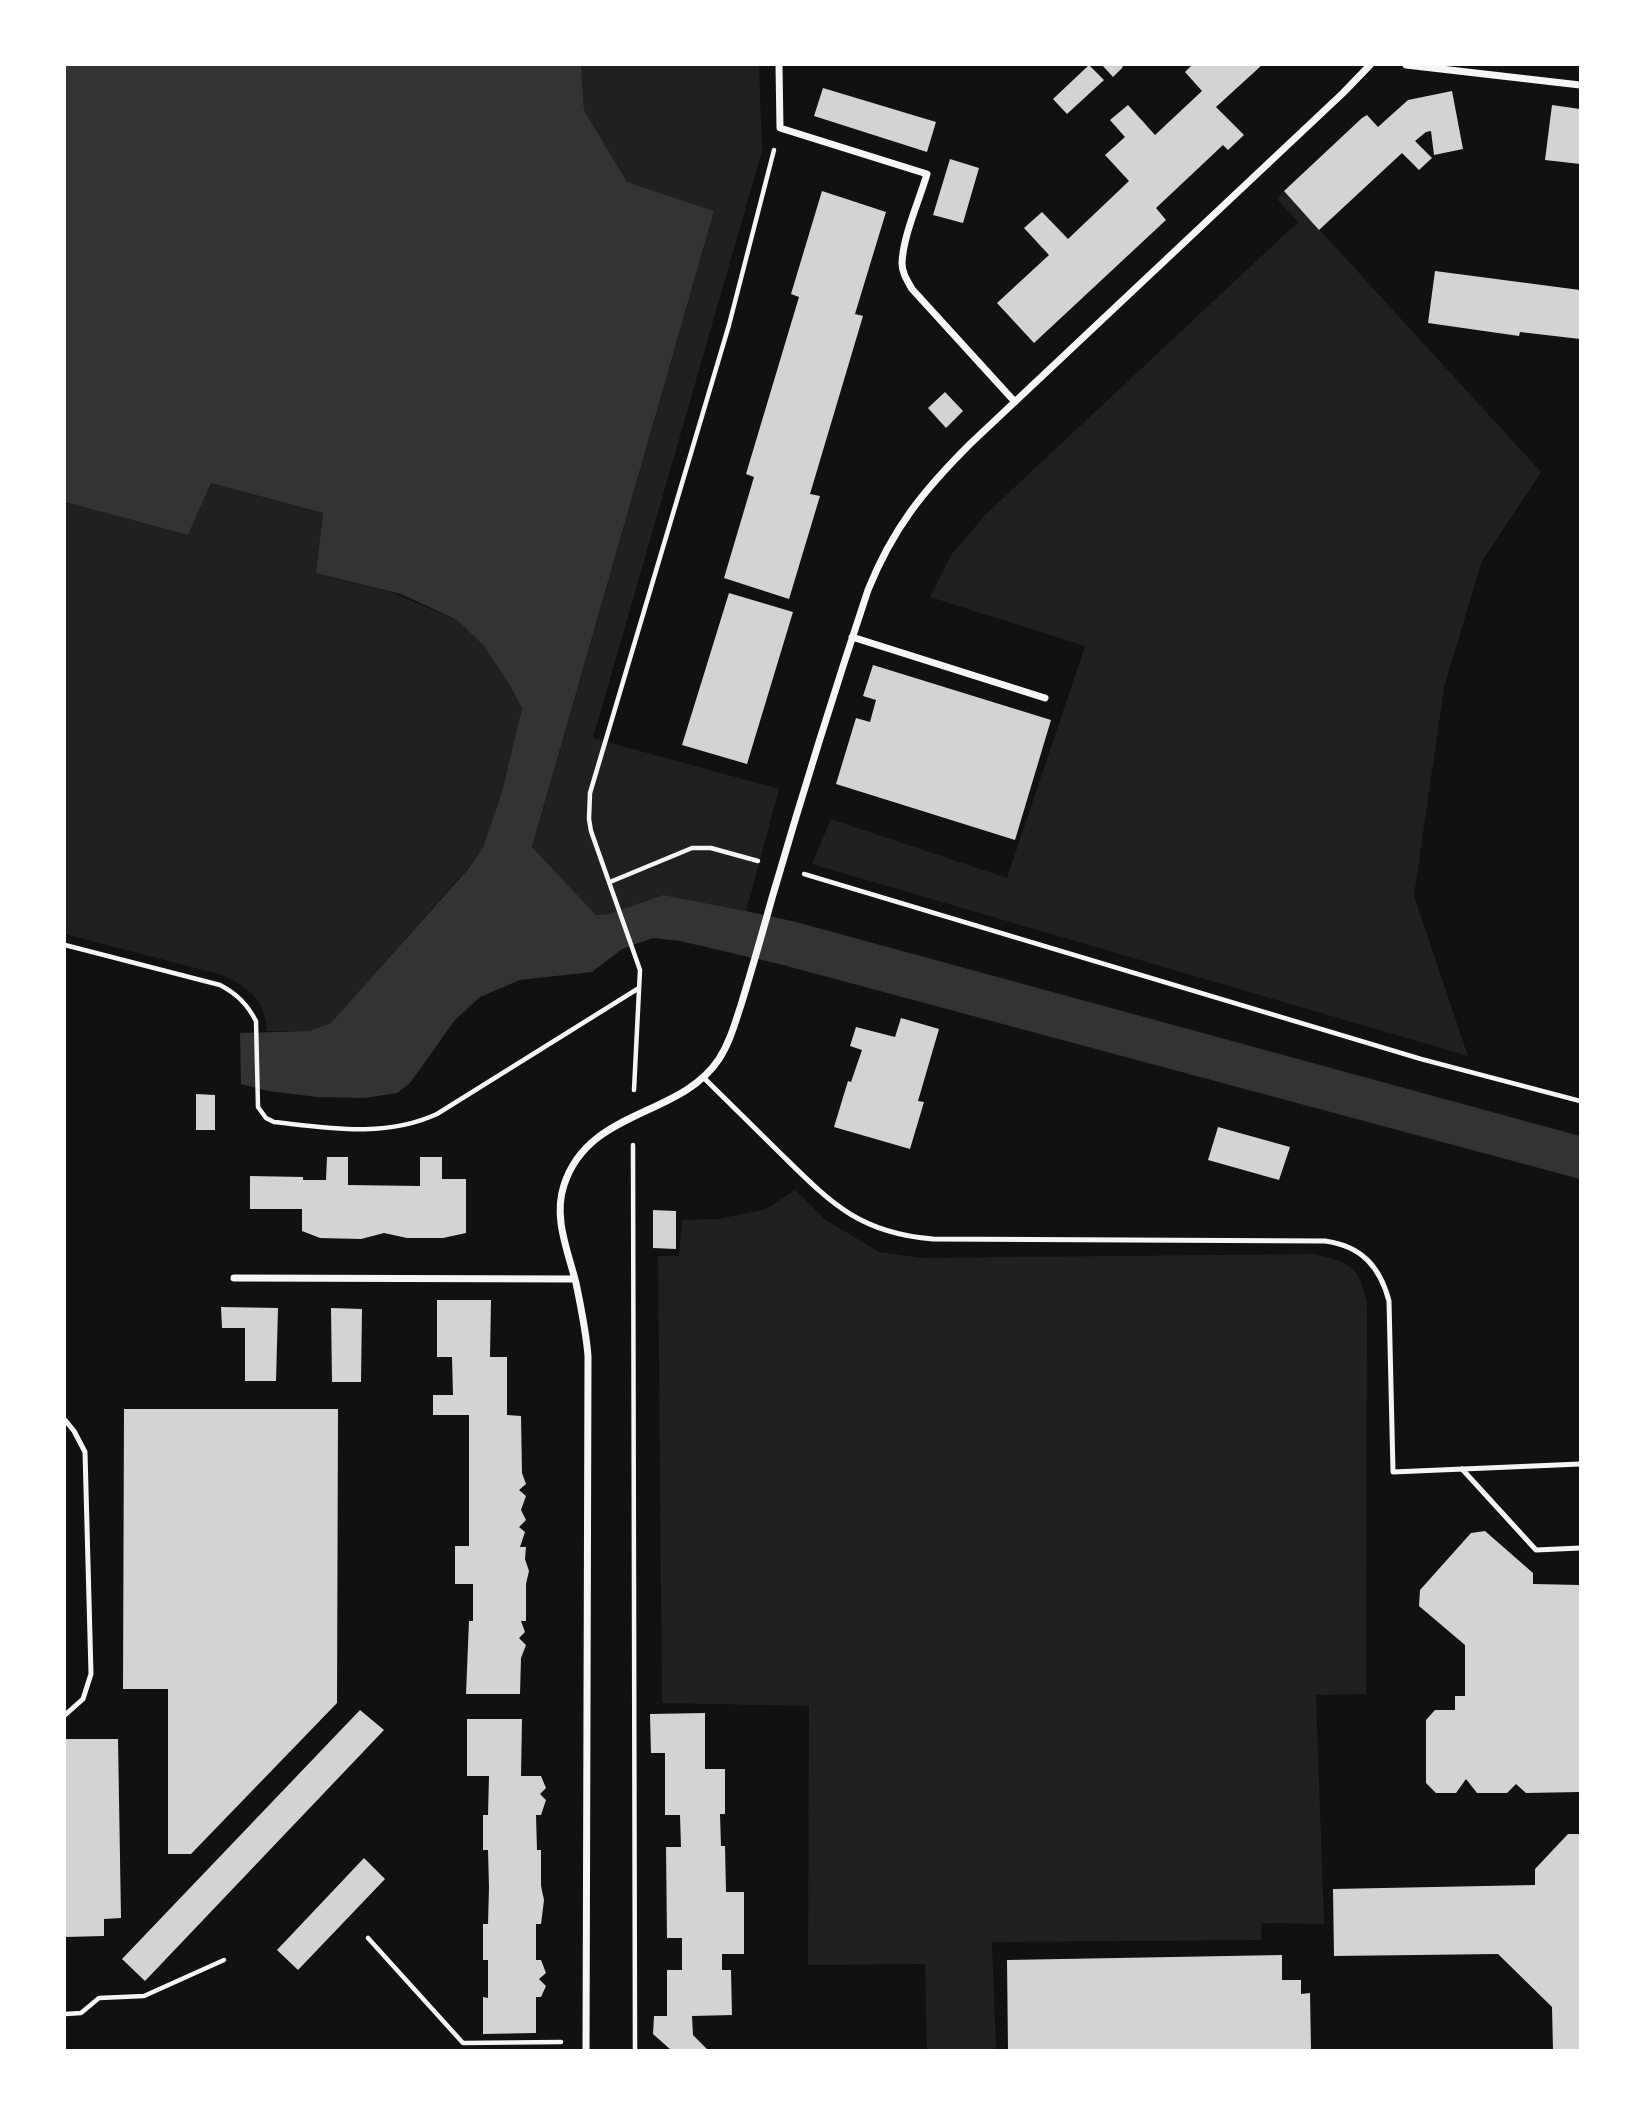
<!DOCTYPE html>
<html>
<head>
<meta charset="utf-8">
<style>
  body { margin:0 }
  #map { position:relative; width:1645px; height:2115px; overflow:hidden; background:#111; font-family:"Work Sans",sans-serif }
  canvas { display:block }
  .frame { position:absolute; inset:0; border:66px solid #fff; pointer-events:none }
</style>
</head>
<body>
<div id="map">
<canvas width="1645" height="2115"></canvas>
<div class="frame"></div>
</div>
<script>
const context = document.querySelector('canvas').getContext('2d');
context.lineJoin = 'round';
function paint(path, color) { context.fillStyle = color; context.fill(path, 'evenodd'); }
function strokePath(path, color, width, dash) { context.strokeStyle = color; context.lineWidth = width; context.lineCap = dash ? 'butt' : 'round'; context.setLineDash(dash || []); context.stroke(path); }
paint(new Path2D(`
  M581,65H759L762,151L593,738L779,789L746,911L663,895L609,914L596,915L532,848L714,211L627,182L584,110Z
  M1284,191L1541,472L1482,561L1444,687L1414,896L1468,1056L812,864L831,819L1007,878L1085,646L930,597L951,555L986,514L1298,222L1277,199Z
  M211,483L323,513L316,573L391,592L457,620L483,645L509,684L522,708L502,792L483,847L467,869L331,1023L309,1031H267C265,999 249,988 222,975L65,934V502L188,535Z
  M795,1190L824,1219L879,1252L921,1258L1313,1254C1351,1263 1358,1264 1367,1303L1366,1694L1316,1695L1324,1924L1261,1923V1940L992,1942L996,2050H927L925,1964L808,1965L809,1706L662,1703L658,1256H679L682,1220L719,1219L766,1209Z`), '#202020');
paint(new Path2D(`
  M65,65H581L584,110L627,182L714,211L532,847L596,915L609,914L663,895L746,911L796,922L1580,1136V1179L783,965L680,941L653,938L622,949L592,972L520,980L480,997L455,1020L410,1083L397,1093L364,1098L317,1097L268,1091L241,1084L240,1033L309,1031L331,1023L468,869L483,847L502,792L522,708L509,684L483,645L457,620L401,594L316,573L323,513L211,483L188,535L65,502Z`), '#333');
paint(new Path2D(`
  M1089,65L1104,80L1067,114L1053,99Z
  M1102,65H1121L1123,67L1113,77Z
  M1192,65H1262L1216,107L1244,135L1228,150L1223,145L1156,208L1166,220L1034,343L997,303L1049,255L1024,228L1042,212L1068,239L1129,181L1105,155L1125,137L1110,120L1128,105L1155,135L1202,91L1185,72Z
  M823,88L936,122L927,152L814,116Z
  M1452,91L1463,149L1434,155L1431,131L1426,132L1415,141L1432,158L1419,170L1402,153L1319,230L1284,191L1362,118L1367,115L1378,127L1408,100Z
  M1552,105L1580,109V164L1545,160Z
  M950,159L979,168L963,223L933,215Z
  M822,191L886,212L855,314L863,316L810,494L820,496L789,599L724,578L754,477L746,474L799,297L791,294Z
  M1435,271L1580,290V339L1520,332L1519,336L1428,323Z
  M945,392L963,411L946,428L928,408Z
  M729,593L793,612L747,764L682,745Z
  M873,665L1051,720L1015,840L836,784L856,718L870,722L876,700L863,696Z
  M901,1018L939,1029L918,1101L924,1102L910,1149L834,1127L848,1081L851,1082L862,1050L850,1046L856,1027L895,1037Z
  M196,1094L215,1095V1130H196Z
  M1218,1127L1290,1147L1279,1180L1208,1160Z
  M327,1157H348V1185L420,1186V1157H442V1179H466V1233L443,1238H407L384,1233L361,1239L320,1238L302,1231V1209H250V1176L303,1177V1180H326Z
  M653,1210L676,1211V1249L653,1248Z
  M437,1300H491L490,1357H507V1415L521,1416L522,1473L526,1484L519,1490L526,1496L521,1510L526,1520L519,1527L525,1532L520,1547H526L525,1559L529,1571L526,1584V1621H521L525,1632L519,1638L526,1645L521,1658L520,1694H466L469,1621H473V1584H455V1546H469V1415H433V1395H453L452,1357H437Z
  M221,1307L278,1308L276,1381H245V1328H222Z
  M331,1308L362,1309L361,1382H332Z
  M124,1409H338L337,1703L191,1854H168V1689H123Z
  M1485,1531L1533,1573V1584L1580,1585V1792L1526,1793L1516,1784L1507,1793H1477L1466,1779L1456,1793H1436L1426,1783V1720L1435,1710H1455V1696H1465V1645L1419,1606L1420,1590L1471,1533Z
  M360,1710L384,1730L145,1981L122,1959Z
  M705,1713V1769H725V1814H720L721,1846H725L726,1892H744V1954H722V1970H731L732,2015L692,2016L693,2035L708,2050H671L653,2034L654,2016H667V1970H682V1938H667L666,1847H681L680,1815H665V1753H651L650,1714Z
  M467,1719H522L521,1776H541L546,1788L540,1794L546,1800L541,1815H536L537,1850H541V1886L544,1900L541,1924H536V1960H541L546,1973L539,1979L546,1986L541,1997H536V2033L483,2034V1997L488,1998V1960H483V1924H488L489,1887L488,1850H483V1815H488L489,1776H467Z
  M65,1739H118L121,1918L104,1919V1936L65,1937Z
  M1568,1834H1580V2050H1553L1552,2007L1498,1954L1334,1956L1333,1889L1535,1885V1869Z
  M364,1858L385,1879L298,1970L277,1950Z
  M1282,1955V1980H1301V1994L1310,1993L1311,2050H1008L1007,1960Z`), '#d3d3d3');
strokePath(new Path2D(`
  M804,874L1421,1059L1580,1101
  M610,882L692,848H711L758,861
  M65,945L220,985C237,994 247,1004 256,1021L258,1107L266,1118L274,1122C329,1128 385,1138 437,1114L639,988
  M634,1090L640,970L591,831L589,819L590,793L729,325L774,150
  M633,1145L635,2050
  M368,1938L463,2043L561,2042
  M65,2014L81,2013L99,1998L144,1996L224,1960`), '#f5f5f5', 4.5);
strokePath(new Path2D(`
  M703,1077C728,1102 754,1127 779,1152C830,1202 858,1233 933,1239L1325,1241C1362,1246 1380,1267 1389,1301L1393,1472L1580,1464
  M65,1420L74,1431L85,1452L91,1674L83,1699L65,1715
  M1462,1469L1536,1550L1580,1548`), '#f5f5f5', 5);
strokePath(new Path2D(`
  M779,65L780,128L927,174C919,201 903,236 902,263C902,273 907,280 912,289L1015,402
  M1406,65L1580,85
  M852,637L1045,698
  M234,1278L575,1279
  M586,2050L588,1356C586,1331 581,1307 576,1283C568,1251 553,1218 564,1185C589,1108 680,1118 719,1059C730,1042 735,1023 741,1005C752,969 762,934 772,898C802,795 834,692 868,590C893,528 923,491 970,444L1343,93L1370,65`), '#f5f5f5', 7);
</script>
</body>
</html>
